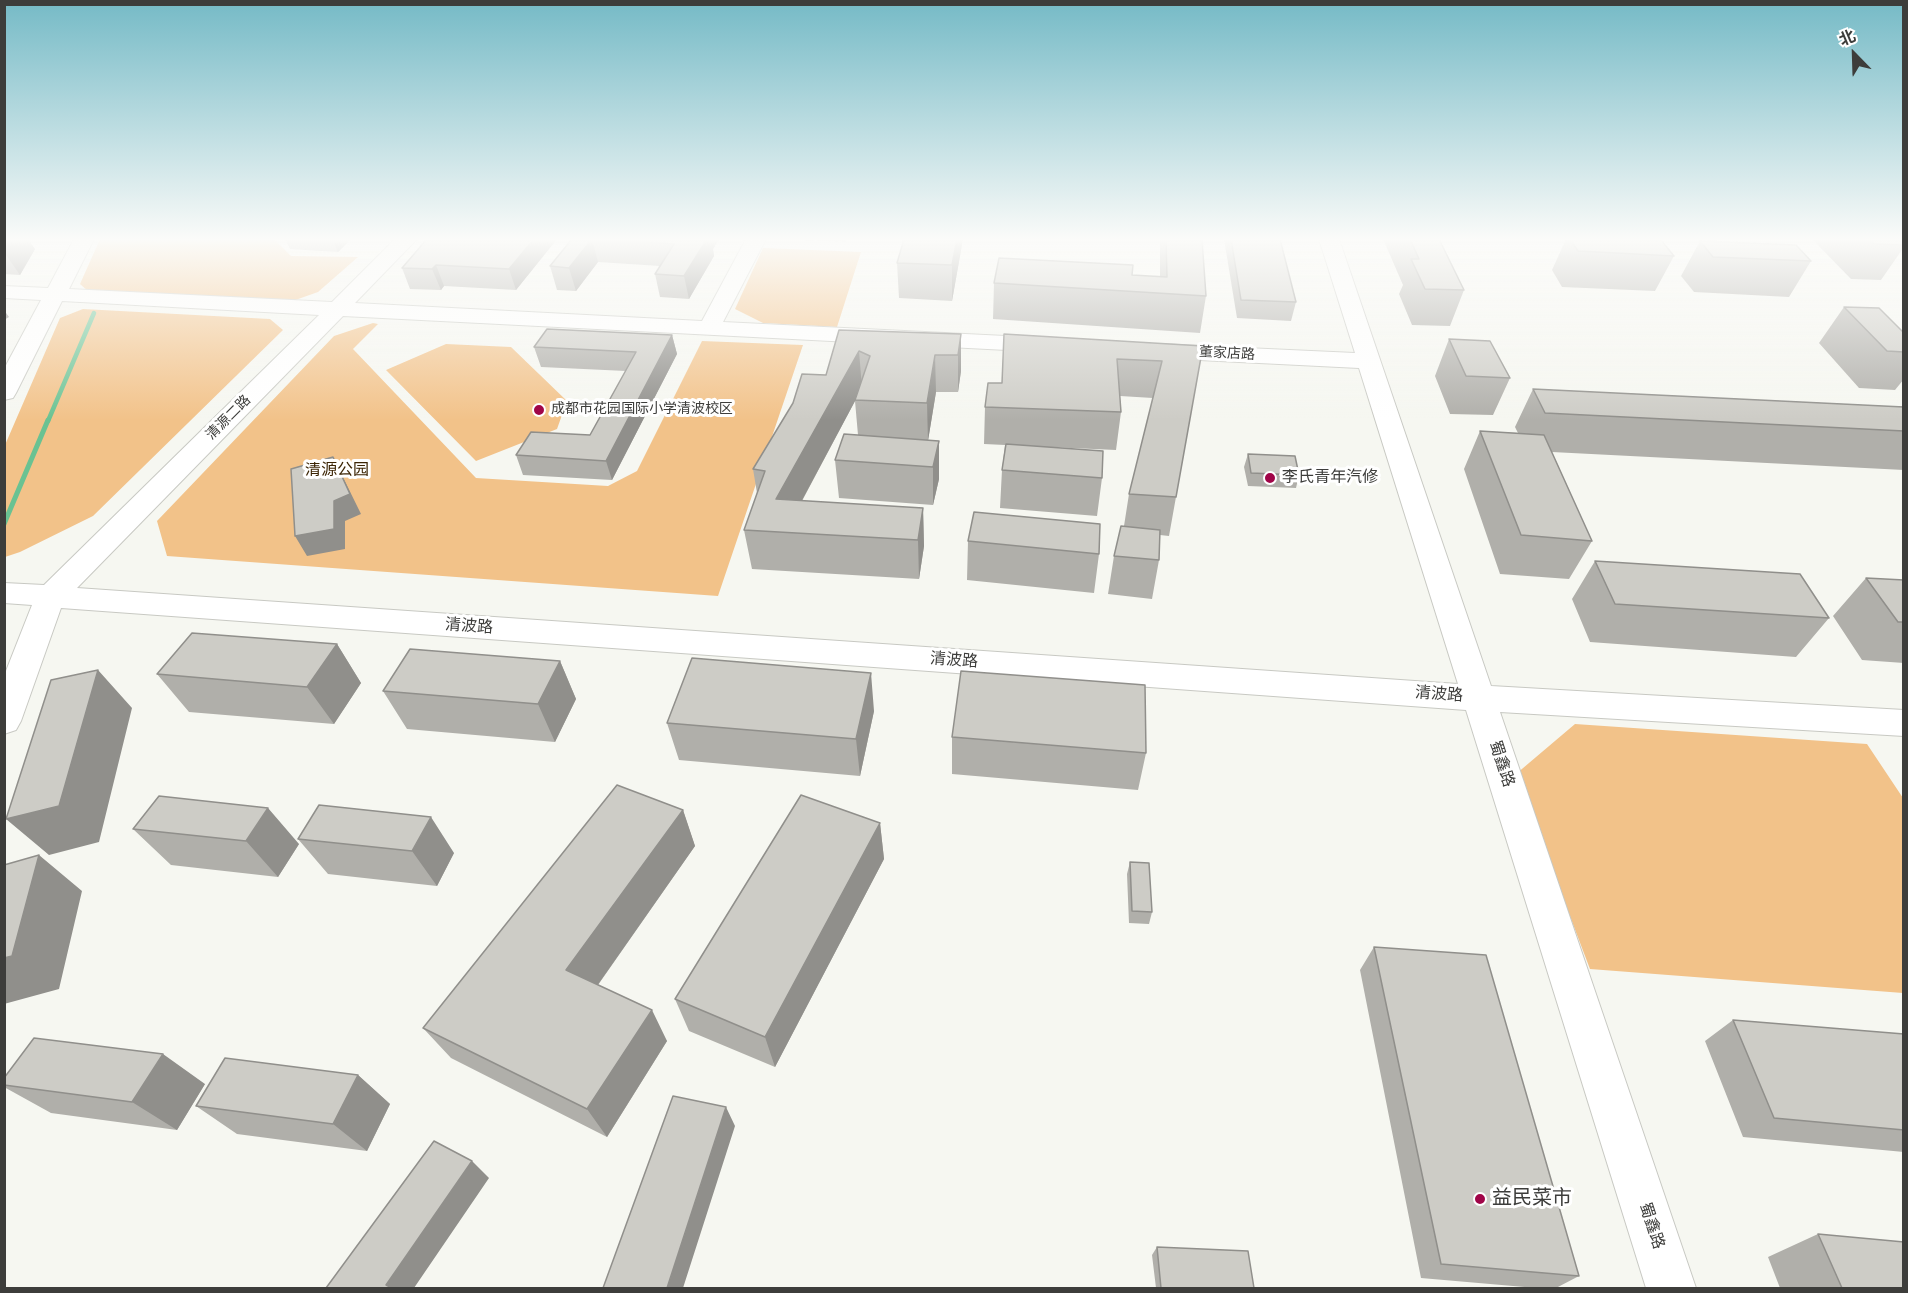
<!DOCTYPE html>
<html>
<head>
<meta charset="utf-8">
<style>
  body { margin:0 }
  #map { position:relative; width:1908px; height:1293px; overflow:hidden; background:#f6f7f1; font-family:"Titillium Web","Noto Sans SC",sans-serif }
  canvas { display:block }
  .frame { position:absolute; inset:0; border:6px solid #3d3d3b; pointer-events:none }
  .north { position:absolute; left:1824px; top:24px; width:60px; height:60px; -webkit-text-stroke:4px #fff; paint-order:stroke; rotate:337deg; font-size:16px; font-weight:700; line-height:24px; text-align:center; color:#3d3d3b }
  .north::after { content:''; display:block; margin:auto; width:21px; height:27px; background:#3d3d3b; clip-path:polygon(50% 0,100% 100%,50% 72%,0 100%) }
</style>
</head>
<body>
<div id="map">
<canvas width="1908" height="1293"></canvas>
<div class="frame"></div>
<div class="north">北</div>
</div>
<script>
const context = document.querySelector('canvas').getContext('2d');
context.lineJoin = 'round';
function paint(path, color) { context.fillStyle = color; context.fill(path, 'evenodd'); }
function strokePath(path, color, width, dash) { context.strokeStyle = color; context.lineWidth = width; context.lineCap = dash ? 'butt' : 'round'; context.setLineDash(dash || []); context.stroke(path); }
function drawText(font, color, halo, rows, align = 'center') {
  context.font = font + ' "Titillium Web","Noto Sans SC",sans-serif'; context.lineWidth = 6; context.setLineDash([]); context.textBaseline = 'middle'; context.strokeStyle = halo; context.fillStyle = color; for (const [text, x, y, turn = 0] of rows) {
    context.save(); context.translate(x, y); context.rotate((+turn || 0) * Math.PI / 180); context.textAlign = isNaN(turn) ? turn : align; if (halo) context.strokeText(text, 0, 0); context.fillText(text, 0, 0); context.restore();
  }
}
paint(new Path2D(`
  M100,239H274L291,256L358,257L318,292L287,303L89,292L80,284Z
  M763,248L861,252L837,327L763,323L735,309Z
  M83,309L270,319L283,330L93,516L20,552L5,557V445L60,318Z
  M373,323L378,324L353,349L476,478L608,486L637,471L702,341L803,345L718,596L167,556L157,521L334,336Z
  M446,344L511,347L567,401L557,429L476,461L386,370Z
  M1575,724L1867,744L1903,798V993L1590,969L1516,774Z`), '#f2c289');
strokePath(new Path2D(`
  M48,421L94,313`), '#6ac292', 4.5);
strokePath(new Path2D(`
  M4,524L48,420`), '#6ac292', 5);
const minor = new Path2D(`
  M74,239H94L69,289L332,302L395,239H417L355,303L702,321L746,239H766L723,322L1046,338L1054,340L1057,345L1054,350L1046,352L343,316L77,588L1458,684L1359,368L1159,358L1151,356L1147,351L1151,346L1159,344L1355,353L1319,239H1339L1491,686L1904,710V736L1500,712L1696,1288H1646L1466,710L61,608L21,721L16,730L4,734V676L32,605L4,603V583L44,585L319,315L62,301L16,393L13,398L4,400V369L41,300L4,298V286L48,288Z`);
strokePath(minor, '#c8c9c3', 2);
paint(minor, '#fff');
paint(new Path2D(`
  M4,239L35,249L20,275L4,274Z
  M285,239H351L338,252L290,249Z
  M557,239L516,290L444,286L441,290L410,289L402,268Z
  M572,239H719L713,249L714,256L689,299L660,297L655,274L660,266L598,262L576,291L557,290L550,266Z
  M784,239H846L845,242Z
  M904,239H963L952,301L899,298L897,263Z
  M1160,239H1202L1206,296L1200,333L993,319L994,283L1132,275L1160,277Z
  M1224,239H1280L1296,302L1291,321L1237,318Z
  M1383,239H1439L1464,290L1450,326L1412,325L1399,294L1403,285Z
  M1566,239H1652L1674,256L1655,291L1562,287L1552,270Z
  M1812,239H1904V247L1881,280L1851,279Z
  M1700,241L1811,261L1789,297L1694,292L1681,276Z
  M1844,307L1904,333V379L1895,390L1859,388L1819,343Z
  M839,330L961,334V371L958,392H936L928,440L939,479L933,505L839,498L835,460L858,435L855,401L802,501L923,508L924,546L919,579L752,569L744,530L757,493L753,469L826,375Z
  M1004,334L1203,346L1169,536L1160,535L1159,560L1152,599L1108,594L1114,556L1124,526L1129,494L1153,398L1120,396L1121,412L1116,450L1049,447L1102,478L1097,516L1000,508L1002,470L1005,445L984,444L985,407L1002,383Z
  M672,335L677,354L612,480L523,475L516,455L590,435L626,371L541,367L534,347Z
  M1449,339L1510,378L1493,415L1450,414L1435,376Z
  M1533,389L1904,407V470L1552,452L1592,541L1569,579L1500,574L1464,469L1480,431L1518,433L1515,427Z
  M1248,454L1299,475L1296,488L1248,486L1244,467Z
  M968,541L1099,554L1094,593L967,580Z
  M1595,561L1829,618L1796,657L1590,642L1572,599Z
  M1866,578L1904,580V663L1862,660L1833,616Z
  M337,644L361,683L334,724L189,712L157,674Z
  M560,661L576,699L555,742L407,729L383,691Z
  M874,711L860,776L679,760L667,723Z
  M952,737L1146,753L1138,790L952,774Z
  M683,810L695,846L598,985L667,1041L607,1137L451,1058L423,1028Z
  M880,823L884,859L775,1067L689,1031L675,999Z
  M133,829L299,844L278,877L171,865Z
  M298,839L454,853L437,886L328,874Z
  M1130,862L1152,912L1149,924L1129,923L1127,874Z
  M1374,947L1579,1276L1556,1288H1536L1421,1278L1360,970Z
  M1733,1020L1904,1034V1152L1743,1137L1705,1041Z
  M358,1075L390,1104L367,1151L237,1134L196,1106Z
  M4,1078L205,1084L177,1130L51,1113L4,1087Z
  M1818,1234L1904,1288H1780L1768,1257Z
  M1157,1247L1254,1288H1156L1152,1255Z`), '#b0afaa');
paint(new Path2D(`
  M4,239H28L35,249L20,275L4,252Z
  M332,239H351L338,252Z
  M534,239H557L516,290L509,269Z
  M592,239L598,262L576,291L569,268Z
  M706,239H719L713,249L714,256L689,299L684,276Z
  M957,239H963L952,301V265Z
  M436,265L444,286L441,290L432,269Z
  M4,310L9,317L4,320Z
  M961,334V371L958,392V355Z
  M672,335L677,354L612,480L606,461Z
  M859,351L862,388L785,532L776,499Z
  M935,355L936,392L928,441L927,403Z
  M939,441V479L933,505V467Z
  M333,457L361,514L345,521V549L307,556L295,536Z
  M923,508L924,546L919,579L918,540Z
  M337,644L361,683L334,724L307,687Z
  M560,661L576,699L555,742L538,704Z
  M98,670L132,708L99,842L49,855L6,819Z
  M871,673L874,711L860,776L856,739Z
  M268,808L299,844L278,877L246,841Z
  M683,810L695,846L585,1003L566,970Z
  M431,817L454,853L437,886L412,851Z
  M880,823L884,859L775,1067L765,1037Z
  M39,855L82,891L59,989L4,1004V958Z
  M652,1010L667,1041L607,1137L587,1109Z
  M163,1054L205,1084L177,1130L132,1102Z
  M358,1075L390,1104L367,1151L333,1124Z
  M726,1107L735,1126L683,1288H667Z
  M472,1161L489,1178L414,1288H391L386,1285Z`), '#908f8b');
const building = new Path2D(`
  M427,239H534L509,269L436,265L432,269L402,268Z
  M572,239H592L569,268L550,266Z
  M592,239H707L684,276L655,274L674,244Z
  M904,239H957L952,265L897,263Z
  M1166,239H1202L1206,296L994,283L999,258L1133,265L1132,275L1167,277Z
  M1231,239H1280L1296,302L1241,300Z
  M1410,239H1439L1464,290L1425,289L1411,259H1419Z
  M1570,239L1661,240L1674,256L1578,251Z
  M1870,239H1899L1904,244V245L1874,244Z
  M1700,241L1796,245L1811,261L1713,257Z
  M1844,307L1879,308L1904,333V352L1887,351Z
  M547,329L672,335L606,461L516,455L531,432L590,435L636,352L534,347Z
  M839,330L961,334L958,355H935L927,403L855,400L870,356L859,351L776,499L923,508L918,540L744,530L765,471L753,469L793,403L802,374L826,375Z
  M1004,334L1203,346L1176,497L1129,494L1162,361L1117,359L1121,412L985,407L988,383H1002Z
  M1449,339L1490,341L1510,378L1466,376Z
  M1533,389L1904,407V431L1545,413Z
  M1480,431L1544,435L1592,541L1521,535Z
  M844,434L939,441L933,467L835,460Z
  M1006,444L1103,451L1102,478L1002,470Z
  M1248,454L1295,456L1299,475L1251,473Z
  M333,457L350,494L334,501V529L295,536L291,469Z
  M974,512L1100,524L1099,554L968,541Z
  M1121,526L1160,530L1159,560L1114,556Z
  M1595,561L1800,574L1829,618L1615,604Z
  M1866,578L1904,580V622H1898Z
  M192,633L337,644L307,687L157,674Z
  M410,649L560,661L538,704L383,691Z
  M692,658L871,673L856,739L667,723Z
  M98,670L59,806L6,819L51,680Z
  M961,671L1145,685L1146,753L952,737Z
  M617,785L683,810L566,970L652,1010L587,1109L423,1028Z
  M801,795L880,823L765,1037L675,999Z
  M159,796L268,808L246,841L133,829Z
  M319,805L431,817L412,851L298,839Z
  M39,855L12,956L4,958V865Z
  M1130,862L1149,863L1152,912L1132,911Z
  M1374,947L1486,955L1579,1276L1441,1264Z
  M1733,1020L1904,1034V1130L1774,1118Z
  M34,1038L163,1054L132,1102L4,1085V1078Z
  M225,1058L358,1075L333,1124L196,1106Z
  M673,1096L726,1107L667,1288H603Z
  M434,1141L472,1161L386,1285L392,1288H326Z
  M1818,1234L1904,1242V1288H1842Z
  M1157,1247L1248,1251L1254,1288H1161Z`);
paint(building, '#cdccc6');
strokePath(building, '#908f8b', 1.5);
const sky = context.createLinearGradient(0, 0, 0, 420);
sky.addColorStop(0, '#75bac6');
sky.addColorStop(0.57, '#fbfbf9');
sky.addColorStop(1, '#fbfbf900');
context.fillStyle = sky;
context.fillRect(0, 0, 1908, 420);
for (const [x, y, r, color] of [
  [539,410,6,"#a00548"],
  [1270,478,6,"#a00548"],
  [1480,1199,6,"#a00548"]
]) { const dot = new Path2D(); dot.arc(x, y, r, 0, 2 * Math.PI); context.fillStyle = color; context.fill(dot); strokePath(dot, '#fff', 2); }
drawText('14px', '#3d3d3b', '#fff', [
  ["董家店路",1227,354,3],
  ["清源二路",229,418,-45]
]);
drawText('14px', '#3d3d3b', '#fff', [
  ["成都市花园国际小学清波校区",551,410]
], 'left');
drawText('16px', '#3c2505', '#fff', [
  ["清源公园",337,471]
]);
drawText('16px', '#3d3d3b', '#fff', [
  ["李氏青年汽修",1282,478]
], 'left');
drawText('16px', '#3d3d3b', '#fff', [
  ["清波路",469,627,4],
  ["清波路",954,661,4],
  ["清波路",1439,695,4],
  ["蜀鑫路",1501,764,72],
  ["蜀鑫路",1651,1226,72]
]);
drawText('20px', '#3d3d3b', '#fff', [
  ["益民菜市",1492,1199]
], 'left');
</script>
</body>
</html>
